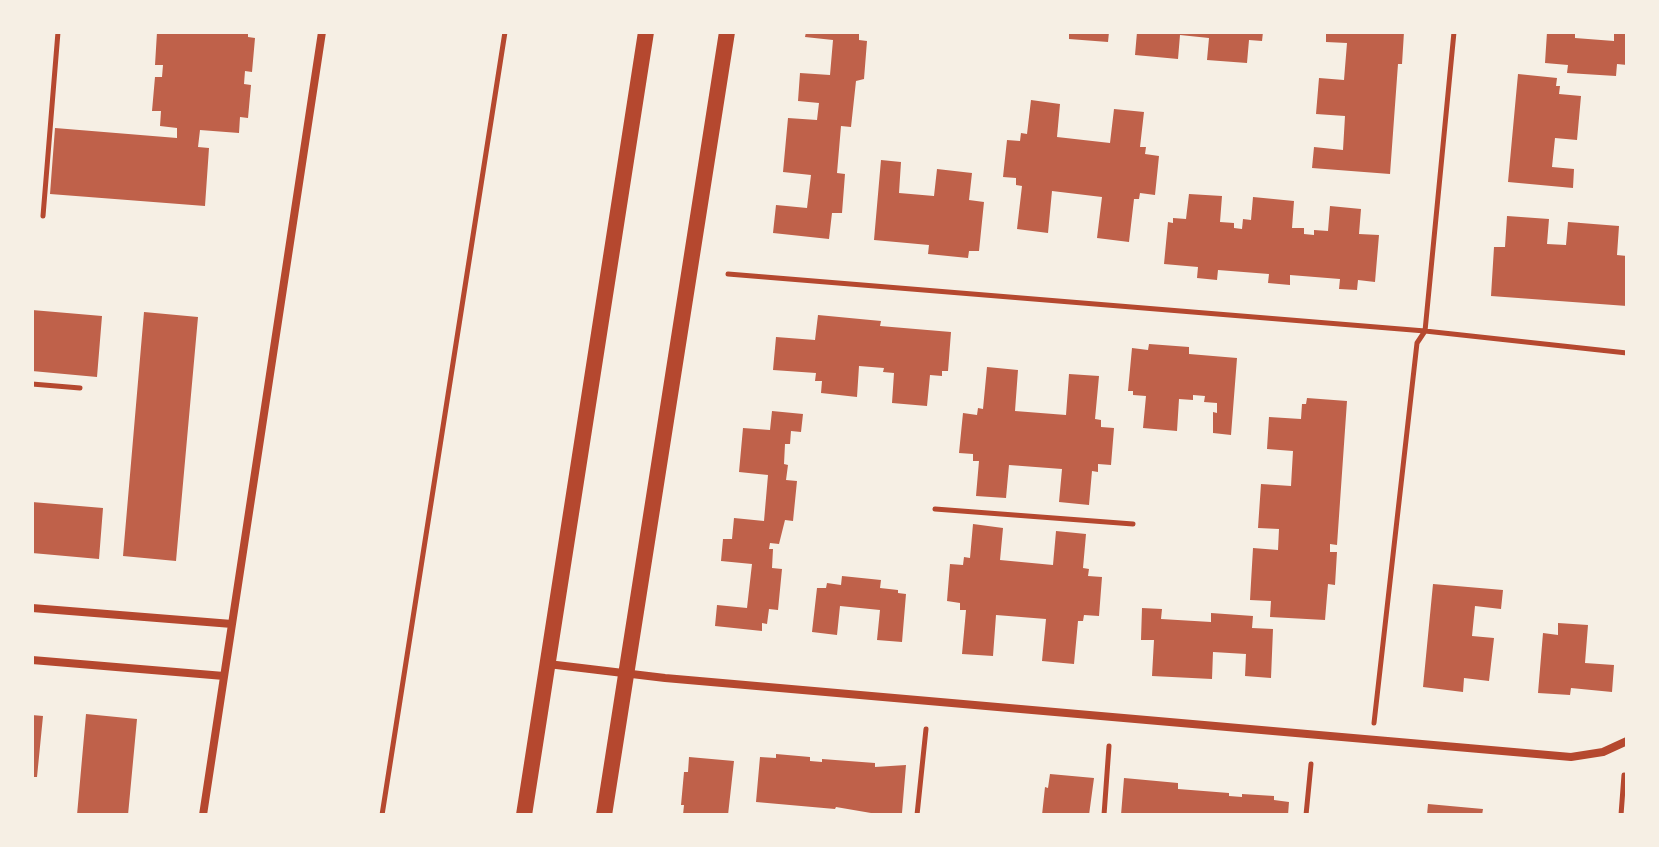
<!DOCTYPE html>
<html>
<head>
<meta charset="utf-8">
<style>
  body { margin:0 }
  #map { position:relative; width:1659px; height:847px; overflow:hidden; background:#f6efe4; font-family:"Noto Sans",sans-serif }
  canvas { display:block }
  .frame { position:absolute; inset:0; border:34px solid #f6efe4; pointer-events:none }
</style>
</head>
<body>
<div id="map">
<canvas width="1659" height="847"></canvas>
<div class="frame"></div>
</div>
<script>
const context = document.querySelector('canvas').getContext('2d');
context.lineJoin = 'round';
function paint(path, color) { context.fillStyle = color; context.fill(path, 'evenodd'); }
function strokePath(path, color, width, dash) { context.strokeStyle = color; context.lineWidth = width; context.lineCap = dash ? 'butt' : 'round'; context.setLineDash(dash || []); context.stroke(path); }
paint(new Path2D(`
  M157,32H248V37L255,38L252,72L245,71L244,84L251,85L248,118L240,117L239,133L200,130L198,147L209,148L205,206L50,194L55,128L177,138V128L160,126L161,111H152L155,77H162L163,65H155Z
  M806,32H859V40L867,41L864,79L856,81L851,127L841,126L837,173L845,174L842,213H832L829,239L773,233L776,205L807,208L811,175L783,172L788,118L817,120L819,103L798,101L800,73L830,75L833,40L805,37Z
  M1069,32H1109L1108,42L1069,39Z
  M1137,32H1263L1262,41L1249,40L1247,63L1207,60L1209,38L1180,35L1178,59L1135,55Z
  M1326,32H1404L1402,64H1398L1390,174L1312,168L1314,147L1343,150L1345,116L1316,114L1319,78L1344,80L1347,43L1326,42Z
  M1547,32H1575V38L1614,41V32H1627V65L1617,64L1616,76L1567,73L1568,65L1545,63Z
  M1518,74L1557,78L1556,86H1560L1559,94L1581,96L1577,140L1555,138L1552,167L1574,169L1573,188L1508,182Z
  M1031,100L1060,104L1057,137L1110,143L1114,109L1144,112L1140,147H1146L1145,154L1159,156L1155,195L1140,193L1139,199H1134L1129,242L1097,238L1102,197L1052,191L1048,233L1017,229L1022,186L1016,185V178L1003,177L1007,140L1020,141L1021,133L1027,134Z
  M881,160L901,162L899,193L934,196L937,169L972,173L969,200L984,202L979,251H969L968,258L928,254L929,245L874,240Z
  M1189,194L1222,196L1220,222L1234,223V228L1242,229L1243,219L1251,220L1253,197L1294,201L1292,228H1304V234L1314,235V230L1328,231L1330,206L1361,209L1359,234L1379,235L1375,282L1358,280L1357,290L1339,289L1340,279L1290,275V285L1268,283L1269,274L1218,270L1217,280L1197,278L1198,267L1164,264L1168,222L1173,223V218L1186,219Z
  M1507,216L1549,219L1547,244L1566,245L1568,222L1619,226L1617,255L1627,256V306L1491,296L1494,247H1505Z
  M32,310L102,316L97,377L32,371Z
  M144,312L198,317L176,561L123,556Z
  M818,315L881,321L880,326L951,332L948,371H942V376L930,375L927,406L892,403L894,373L883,372L884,368L859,366L857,397L821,393L822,381H815L816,373L773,370L776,337L815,340Z
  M1149,344L1189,347V354L1237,358L1231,435L1213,433V412L1217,413V403L1204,402L1205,396L1193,395V400L1179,399L1177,431L1143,428L1146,396L1133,395V391H1128L1132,348L1148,350Z
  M987,367L1018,370L1015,411L1066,415L1069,374L1099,376L1095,419L1101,420V427L1114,428L1111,465L1098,464V472L1092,471L1089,505L1059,502L1062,469L1009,465L1006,498L976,496L979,461H973V454L959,453L963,413L977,415L978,408L983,409Z
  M1307,398L1347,401L1337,545L1330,544V552H1337L1335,585L1328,584L1325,620L1270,617L1271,601L1250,600L1253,548L1278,550L1279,529L1258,528L1261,484L1291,486L1293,451L1267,449L1269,417L1301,419L1302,404H1306Z
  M772,411L803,414L801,432L791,431L790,444H785L784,464L788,465L786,480L797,481L793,521L785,520L779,544L770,543L769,549H773L772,568L782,569L778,610L769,609L767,624L762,623V631L715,626L717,605L747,608L752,564L721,561L723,539H732L734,518L764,521L768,475L739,472L743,428L770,430Z
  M32,502L103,508L99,559L32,553Z
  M973,524L1003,528L1000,560L1053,565L1056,531L1086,534L1083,568L1089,569L1088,576L1102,577L1099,616L1084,615L1083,621H1078L1074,664L1042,661L1046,619L996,615L993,656L962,654L966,610H960V603L947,601L950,564L963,565L964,557L970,558Z
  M842,576L881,580L880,588L898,590V593L906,594L902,642L877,640L880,610L840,606L837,635L812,632L817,588H826L827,583L841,585Z
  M1433,584L1503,590L1501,609L1475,606L1472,636L1494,638L1489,681L1464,678L1463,692L1423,687Z
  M1142,608L1162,609L1161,619L1211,622V613L1253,616L1252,628L1273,629L1271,678L1245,676L1246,654L1213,652L1212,679L1152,676L1154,640H1141Z
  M1558,623L1588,625L1585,663L1614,665L1612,692L1571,688L1570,695L1538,693L1543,633L1558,635Z
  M86,714L137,719L128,815H77Z
  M32,715L43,716L37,777H32Z
  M776,754L810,757V761L822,762V759L875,763V767L906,765L902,813H871L836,807L835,809L756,802L760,757L776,758Z
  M689,757L734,761L728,815H683L684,805H681L684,772H688Z
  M1050,774L1094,778L1089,815H1042L1045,787L1048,788Z
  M1124,778L1178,783V789L1229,793V796L1242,797V794L1274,796V800L1289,802L1288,815H1121Z
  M1428,804L1483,809L1482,815H1427Z`), '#bf614a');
strokePath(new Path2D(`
  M43,216L58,32
  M728,274L1425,331L1627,353
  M32,384L80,388
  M935,509L1133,524
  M1374,723L1417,343L1425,331L1454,32
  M382,815L505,32
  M917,815L926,729
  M1104,815L1109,746
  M1306,815L1311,764
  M1621,815L1624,775`), '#b5482f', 5);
strokePath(new Path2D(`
  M32,608L232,624
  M32,660L224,676
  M548,664L665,678L1571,757L1603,752L1627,741
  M203,815L322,32`), '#b5482f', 8);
strokePath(new Path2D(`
  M524,815L646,32
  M604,815L727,32`), '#b5482f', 16);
</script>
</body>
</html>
